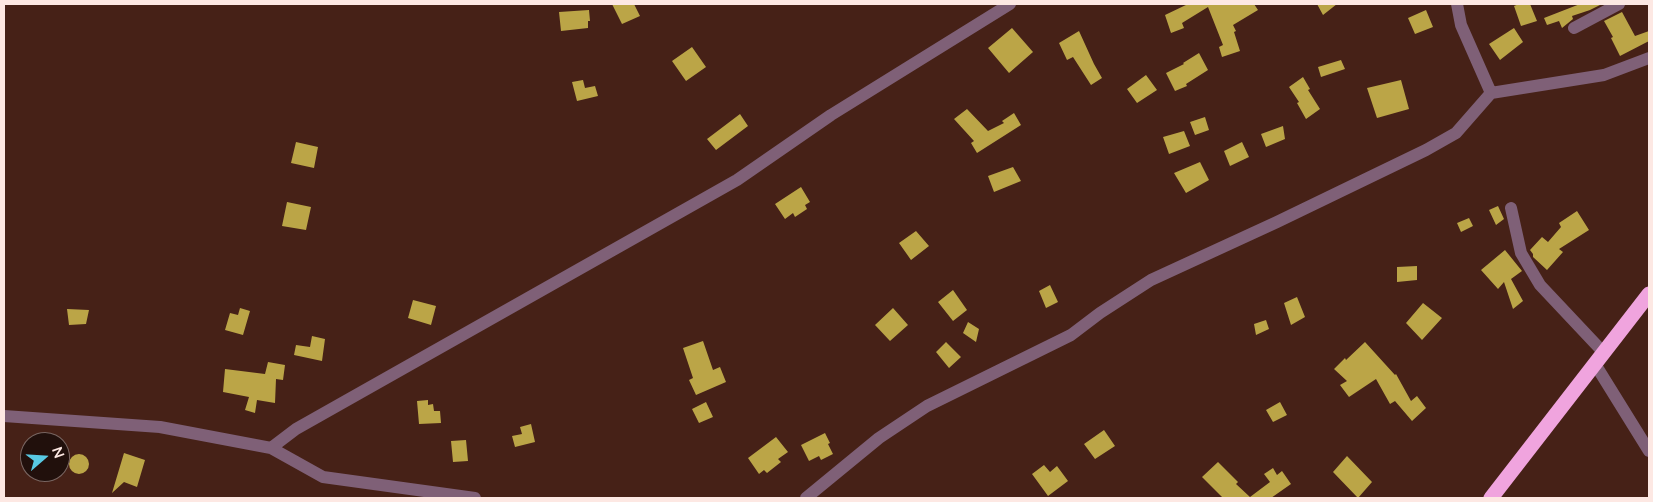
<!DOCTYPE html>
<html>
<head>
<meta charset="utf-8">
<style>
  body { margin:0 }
  #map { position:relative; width:1653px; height:502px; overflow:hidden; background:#462117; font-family:Lato,sans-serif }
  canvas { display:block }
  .frame { position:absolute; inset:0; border:5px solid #fde8e3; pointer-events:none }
  .north { position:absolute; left:20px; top:432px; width:50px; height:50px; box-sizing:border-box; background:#21100c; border:1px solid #796662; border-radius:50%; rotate:71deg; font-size:14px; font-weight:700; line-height:20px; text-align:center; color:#fde8e3 }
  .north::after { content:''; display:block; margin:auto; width:18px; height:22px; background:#58c9e3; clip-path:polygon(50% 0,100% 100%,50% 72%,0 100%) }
</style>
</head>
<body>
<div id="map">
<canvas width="1653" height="502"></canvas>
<div class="frame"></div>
<div class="north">N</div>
</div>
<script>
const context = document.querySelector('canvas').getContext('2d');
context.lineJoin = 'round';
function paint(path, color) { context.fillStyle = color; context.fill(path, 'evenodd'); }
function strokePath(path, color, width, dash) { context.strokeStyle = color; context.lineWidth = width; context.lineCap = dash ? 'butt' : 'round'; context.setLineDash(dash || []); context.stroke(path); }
paint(new Path2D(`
  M612,4H634L640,16L622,24Z
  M1188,4H1254L1258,10L1233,25L1236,31L1234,32L1240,51L1222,57L1219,47L1223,45L1208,7L1182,23L1184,28L1171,33L1165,15Z
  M1317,4H1337L1323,15Z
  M1519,4H1530L1537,21L1521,26L1514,6Z
  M1580,4H1602L1590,10L1572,16L1573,19L1562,28L1559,21L1547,25L1544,18Z
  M589,10L590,21H588V28L561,31L559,12Z
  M1426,10L1433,27L1415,34L1408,18Z
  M1622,12L1635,36L1649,31V41L1620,56L1611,38L1613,37L1604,21Z
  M1012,28L1033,52L1009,73L988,48Z
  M1514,28L1523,42L1500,60L1489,44Z
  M1079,31L1094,64L1102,78L1091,85L1073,57L1067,60L1059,43Z
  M692,47L706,67L686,81L672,61Z
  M1199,53L1208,70L1186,84L1187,86L1175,91L1166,73L1184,64L1183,63Z
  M1341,60L1345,69L1321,77L1318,67Z
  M1146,75L1157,90L1137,103L1127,89Z
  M1303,77L1310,89L1308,90L1320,109L1306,119L1297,103L1299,102L1289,87Z
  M583,80L585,88L595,86L598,96L577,101L572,82Z
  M1401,80L1409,109L1377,118L1367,88Z
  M967,109L988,131L1004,123L1002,121L1014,113L1021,125L977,153L971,143L974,141L954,119Z
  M740,114L748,126L716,150L707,139Z
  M1205,117L1209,130L1195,135L1190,122Z
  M1283,126L1285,139L1266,147L1261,134Z
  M1184,131L1190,146L1169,154L1163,137Z
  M296,142L318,147L314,168L291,163Z
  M1242,142L1249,157L1230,166L1224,151Z
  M1200,162L1209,180L1186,193L1174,173Z
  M1013,167L1021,181L994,192L988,176Z
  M801,187L810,202L805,205L807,209L795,217L793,213L785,219L775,204Z
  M287,202L311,207L306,230L282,226Z
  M1498,206L1504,219L1496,225L1489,210Z
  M1577,211L1589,230L1559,249L1563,252L1547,270L1533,257V254L1530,250L1542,237L1548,242L1561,227L1559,223Z
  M1469,218L1473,226L1461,232L1457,223Z
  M916,231L929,246L911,260L899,243Z
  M1505,250L1522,271L1511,279L1523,301L1513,309L1504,282L1498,289L1481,270Z
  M1417,266V280L1397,282V267Z
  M1050,285L1058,302L1046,308L1039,291Z
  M953,290L967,310L953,321L938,302Z
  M1297,297L1305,317L1291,325L1284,303Z
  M413,300L436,306L431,325L408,318Z
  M1423,303L1442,318L1422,340L1406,323Z
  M240,308L250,311L243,335L225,330L230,313L238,315Z
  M893,308L908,325L890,341L875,325Z
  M67,309L89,310L86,324L69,325Z
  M1266,320L1269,329L1256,335L1254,324Z
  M968,322L979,329L976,342L963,333Z
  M312,336L325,339L322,361L294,355L296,345L310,347Z
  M703,341L713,370L720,367L726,382L696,395L689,380L693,378L683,348Z
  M946,342L961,357L949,368L936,352Z
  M1365,342L1395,375L1396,374L1411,401L1417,396L1426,408L1412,421L1395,401L1390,404L1376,379L1349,397L1340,385L1347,381L1334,369L1345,358L1346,360Z
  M268,362L285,365L283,380L276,379L275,403L257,400L255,413L245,410L249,397L223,392L225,369L265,374Z
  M428,400V405L433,404L434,411H440L441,423L419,424L417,401Z
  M706,402L713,417L699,423L692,409Z
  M1280,402L1287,415L1273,422L1266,410Z
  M531,424L535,442L515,447L512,436L522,434L520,427Z
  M1104,430L1115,446L1095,459L1084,444Z
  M825,433L830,443L828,444L833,454L821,460L819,456L809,461L801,445Z
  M776,437L788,452L778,459L781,462L767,473L764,470L759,474L748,458Z
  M466,440L468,461L453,462L451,441Z
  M124,453L145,460L137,487L124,482L112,493Z
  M69 464a10 10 0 1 1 20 0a10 10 0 1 1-20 0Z
  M1347,456L1372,482L1358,498L1333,472Z
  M1218,462L1238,482L1236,484L1250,497L1270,482L1264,474L1273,468L1277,475L1282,471L1291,484L1271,498H1223L1202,477Z
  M1044,465L1050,472L1057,466L1068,481L1048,496L1032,474Z`), '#bba547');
strokePath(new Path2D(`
  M1457,4L1461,25L1491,93
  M1574,28L1619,4
  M1511,208L1521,253L1540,285L1604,353
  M1595,364L1649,451
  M4,416L160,427L271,448L323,477L475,498
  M271,448L296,429L737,180L831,115L1010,4
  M806,498L879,438L927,406L1071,335L1100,313L1151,280L1277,222L1426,150L1456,133L1491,93L1604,75L1649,58`), '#7f6077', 12);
strokePath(new Path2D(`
  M1491,498L1649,294`), '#f0a4de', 15);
</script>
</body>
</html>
